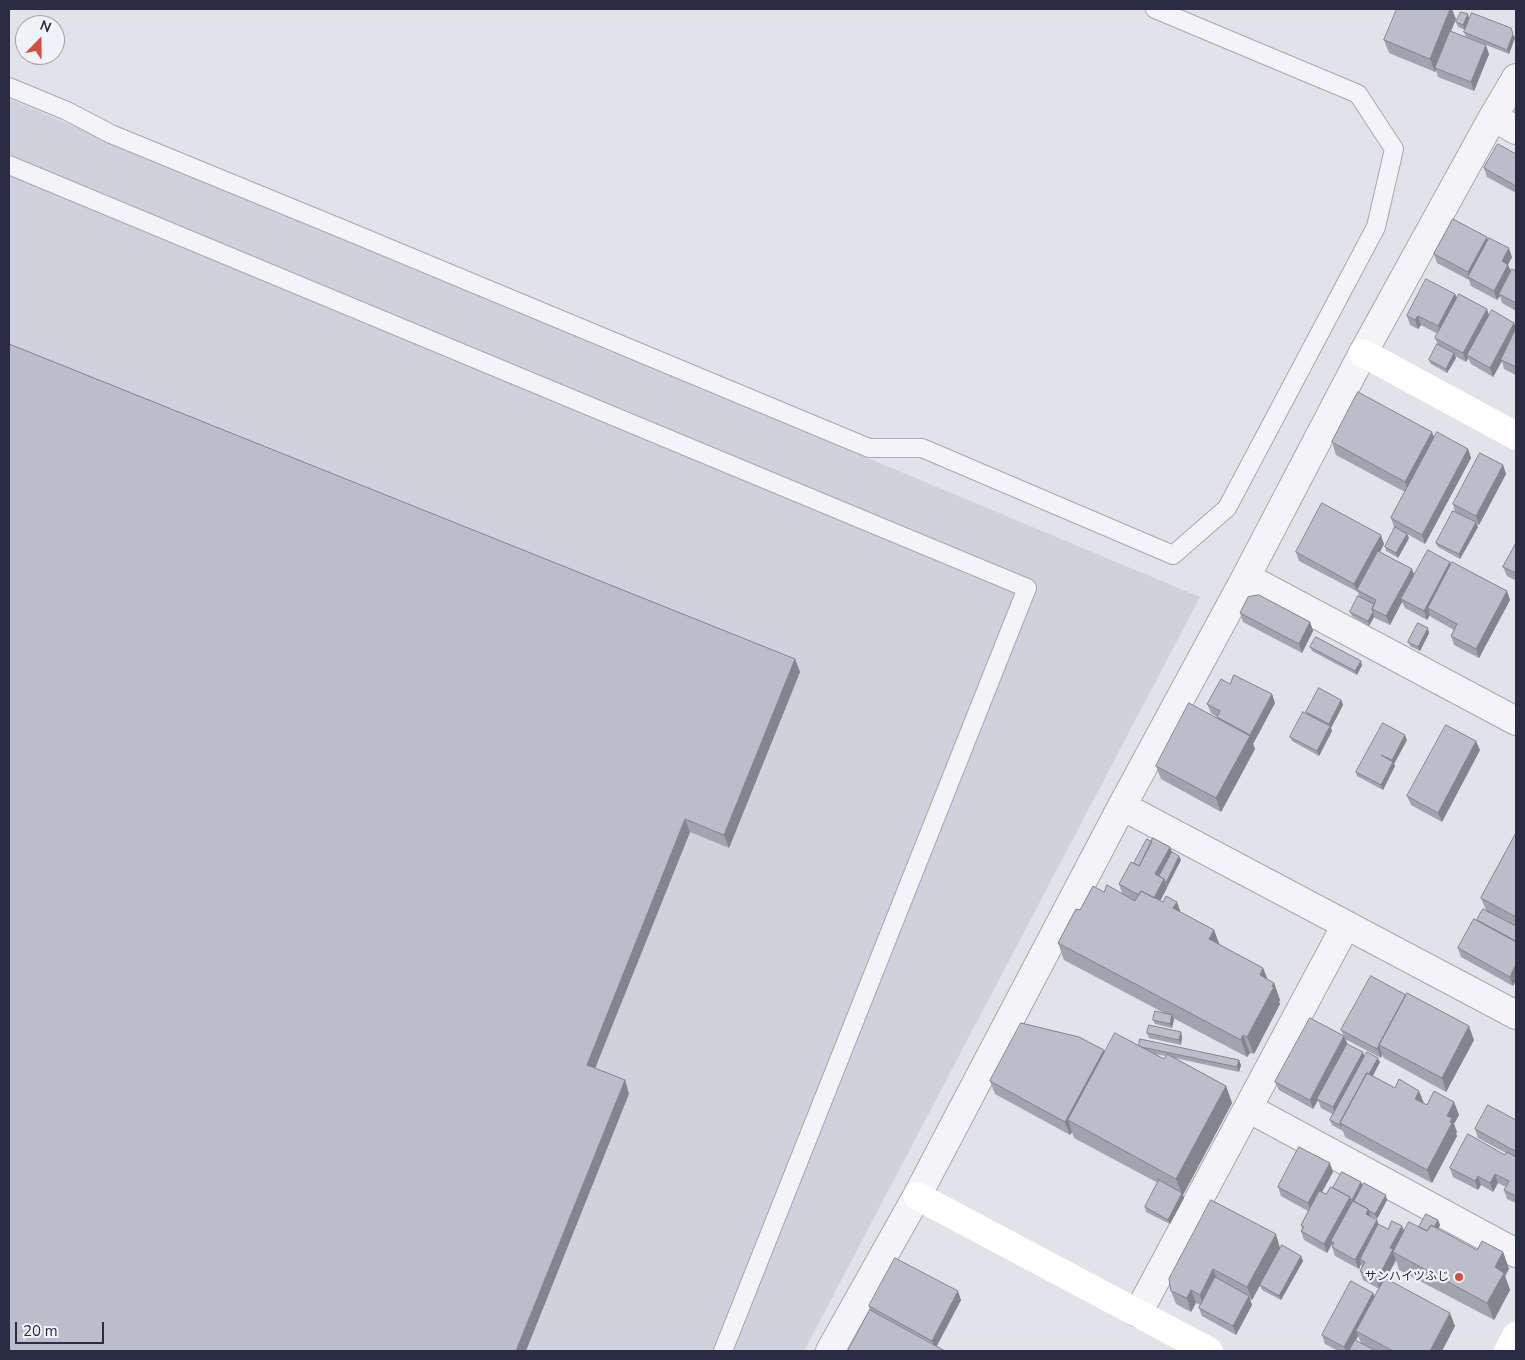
<!DOCTYPE html>
<html>
<head>
<meta charset="utf-8">
<style>
  body { margin:0 }
  #map { position:relative; width:1525px; height:1360px; overflow:hidden; background:#e1e2ea; font-family:"Nunito Sans",sans-serif }
  canvas { display:block }
  .frame { position:absolute; inset:0; border:10px solid #292c42; pointer-events:none }
  .north { position:absolute; left:15px; top:15px; width:50px; height:50px; box-sizing:border-box; background:#f1f2f7; border:1px solid #a1a3af; border-radius:50%; rotate:22deg; font-size:14px; font-weight:700; line-height:20px; text-align:center; color:#292c42 }
  .north::after { content:''; display:block; margin:auto; width:18px; height:22px; background:#d14e43; clip-path:polygon(50% 0,100% 100%,50% 72%,0 100%) }
  .scale { position:absolute; left:15px; top:1322px; width:89px; height:22px; box-sizing:border-box; border:2px solid #292c42; border-top:0; padding-left:6px; font-size:15px; line-height:18px; white-space:nowrap; color:#292c42; -webkit-text-stroke:4px #f1f2f7; paint-order:stroke }
</style>
</head>
<body>
<div id="map">
<canvas width="1525" height="1360"></canvas>
<div class="frame"></div>
<div class="north">N</div>
<div class="scale">20 m</div>
</div>
<script>
const context = document.querySelector('canvas').getContext('2d');
context.lineJoin = 'round';
function paint(path, color) { context.fillStyle = color; context.fill(path, 'evenodd'); }
function strokePath(path, color, width, dash) { context.strokeStyle = color; context.lineWidth = width; context.lineCap = dash ? 'butt' : 'round'; context.setLineDash(dash || []); context.stroke(path); }
function drawText(font, color, halo, rows, align = 'center') {
  context.font = font + ' "Nunito Sans","Noto Sans JP",sans-serif'; context.lineWidth = 4.5; context.setLineDash([]); context.textBaseline = 'middle'; context.strokeStyle = halo; context.fillStyle = color; for (const [text, x, y, turn = 0] of rows) {
    context.save(); context.translate(x, y); context.rotate((+turn || 0) * Math.PI / 180); context.textAlign = isNaN(turn) ? turn : align; if (halo) context.strokeText(text, 0, 0); context.fillText(text, 0, 0); context.restore();
  }
}
paint(new Path2D(`
  M9,99L1200,597L804,1351H9Z`), '#cfd1dc');
const lane = new Path2D(`
  M9,87L67,111L111,134L345,230L869,448H922L1173,555L1227,508L1376,227L1394,149L1358,94L1155,9
  M9,165L1027,588L723,1351`);
const street = new Path2D(`
  M1493,117L1516,130
  M1246,577L1516,721
  M1122,806L1516,1015
  M1248,1108L1516,1253
  M1138,1313L1346,925
  M830,1351L917,1196L1122,806L1246,577L1363,353L1493,117L1516,78`);
strokePath(lane, '#a6a8b4', 20);
strokePath(street, '#a6a8b4', 30);
strokePath(lane, '#f4f4f8', 18);
strokePath(street, '#f4f4f8', 28);
strokePath(new Path2D(`
  M1363,353L1516,436
  M917,1196L1209,1351
  M1508,1351L1516,1336`), '#fff', 28);
paint(new Path2D(`
  M1468,14L1469,19L1465,30L1458,27L1456,22Z
  M1456,19L1451,31L1489,54L1474,91L1438,77L1436,70L1435,72L1389,53L1384,40Z
  M1464,32L1515,38L1509,54L1466,37Z
  M1516,154V193L1487,177L1484,168Z
  M1488,240L1512,257L1508,265L1511,271H1516V311L1502,303L1500,296L1497,300L1471,286L1469,280L1437,263L1434,254Z
  M1455,294L1457,298L1489,315L1514,323L1516,328V375L1504,369L1502,361L1493,377L1471,364L1468,358L1466,362L1455,356L1456,358L1447,373L1431,364L1429,360L1438,345L1435,338L1438,334L1421,325L1418,329L1410,325L1407,316Z
  M1434,437L1468,449L1471,458L1425,544L1407,534L1409,538L1398,558L1386,551L1385,547L1395,527H1394L1391,518L1405,492L1336,455L1332,442Z
  M1503,465L1506,474L1479,525L1477,524L1478,527L1460,559L1438,547L1436,543L1455,512L1453,504Z
  M1516,543V581L1507,576L1503,567Z
  M1384,544L1380,552L1412,569L1414,575L1451,564L1507,591L1510,600L1479,658L1454,645L1451,636L1454,630L1431,617L1430,615L1427,620L1405,608L1402,602L1390,625L1375,618L1374,617L1369,626L1352,616L1350,612L1359,596L1358,592L1299,561L1296,552Z
  M1240,613L1310,622L1313,631L1302,653L1243,622Z
  M1429,633L1420,651L1410,646L1408,642Z
  M1310,647L1362,665L1357,675L1312,651Z
  M795,659L800,672L729,848L690,832L595,1069L625,1080L629,1094L9,1351Z
  M1230,684L1272,694L1275,703L1253,744L1255,749L1221,812L1161,779L1156,766L1217,717L1211,713L1207,704Z
  M1341,700L1343,705L1331,728L1332,731L1319,756L1292,741L1290,737L1307,714L1306,712Z
  M1407,740L1394,764L1395,766L1383,790L1357,776L1356,772Z
  M1480,750L1442,822L1411,805L1407,796Z
  M1516,833V980L1513,986L1461,957L1458,948L1478,921L1477,920L1486,910L1481,898Z
  M1152,842L1170,847L1172,852L1181,860L1160,901L1214,930L1220,945L1263,968L1267,979L1274,983L1280,1000L1279,1002L1280,1004L1254,1054L1250,1053L1247,1057L1173,1018L1174,1019L1172,1028L1155,1024L1153,1020L1164,1013L1064,960L1058,943L1080,910L1104,892L1122,893L1119,884Z
  M1341,1030L1474,1040L1446,1092L1384,1058L1382,1055L1381,1058L1345,1039L1347,1044L1364,1057L1380,1062L1373,1076L1395,1088L1419,1091L1424,1103L1427,1105L1454,1102L1459,1115L1454,1124L1457,1132L1456,1133L1457,1136L1432,1183L1345,1137L1343,1131L1332,1125L1330,1120L1334,1115L1321,1108L1318,1100L1313,1109L1279,1090L1275,1082L1344,1036Z
  M1147,1033L1182,1036L1181,1045L1149,1038Z
  M1139,1045L1241,1065L1239,1072L1175,1058L1226,1086L1232,1103L1183,1195L1184,1198L1170,1224L1146,1212L1145,1207L1158,1183L1074,1138L1072,1132L1070,1135L995,1094L990,1081L1104,1050V1052ZM1154,1054L1166,1056L1164,1059Z
  M1516,1120V1205V1203L1507,1199L1504,1190L1506,1187L1498,1183L1493,1192L1481,1185L1478,1190L1453,1177L1450,1168L1505,1155L1506,1153L1478,1138L1475,1129Z
  M1333,1172L1322,1192L1326,1194L1333,1188L1363,1185L1387,1200L1377,1219L1371,1216V1217L1377,1220L1378,1224L1388,1229L1404,1231L1438,1220L1440,1225L1438,1229L1477,1250L1503,1252L1509,1269L1505,1276L1510,1290L1494,1320L1399,1270L1396,1260L1386,1279L1455,1326L1442,1351H1338L1325,1344L1322,1335L1373,1293L1375,1297L1379,1289L1363,1280L1360,1271L1362,1266L1361,1264L1359,1269L1335,1256L1332,1247L1333,1246L1332,1244L1327,1253L1304,1240L1301,1231L1302,1229L1301,1225L1308,1211L1281,1196L1278,1187ZM1358,1336L1361,1343L1356,1341Z
  M1280,1248L1252,1300L1250,1299L1252,1305L1236,1335L1202,1316L1199,1308L1200,1305L1196,1303L1191,1312L1176,1304L1171,1291L1169,1279Z
  M1301,1256L1303,1261L1281,1300L1262,1290L1260,1285Z
  M961,1300L937,1346L870,1310L869,1306Z`), '#a1a3ae');
paint(new Path2D(`
  M1450,9H1452L1456,19L1436,68H1435L1436,70L1435,72L1430,59Z
  M1468,14L1469,19L1465,30L1463,25Z
  M1513,34L1515,38L1509,54L1507,50Z
  M1486,45L1489,54L1474,91L1471,82Z
  M1487,237L1490,246L1470,278L1468,272Z
  M1509,248L1512,257L1505,270L1502,261Z
  M1508,265L1512,274L1499,294L1500,296L1497,300L1494,291Z
  M1455,294L1459,303L1441,335L1438,326Z
  M1487,309L1490,318L1467,355L1468,358L1466,362L1463,353Z
  M1418,316L1421,325L1418,329L1415,320Z
  M1514,323L1516,328L1501,360L1502,361L1493,377L1490,368Z
  M1454,353L1456,358L1447,373L1446,369Z
  M1432,432L1437,445L1410,495L1405,482Z
  M1468,449L1471,458L1425,544L1422,535Z
  M1503,465L1506,474L1479,525L1476,516Z
  M1476,522L1478,527L1460,559L1459,554Z
  M1407,534L1409,538L1398,558L1396,553Z
  M1381,535L1384,544L1359,591L1357,590L1358,593L1354,584Z
  M1450,562L1454,571L1428,608L1430,615L1427,620L1424,611Z
  M1412,569L1415,578L1401,599L1402,602L1390,625L1386,616Z
  M1507,591L1510,600L1479,658L1476,649Z
  M1373,612L1374,617L1369,626L1368,621Z
  M1310,622L1313,631L1302,653L1299,644Z
  M1428,628L1429,633L1420,651L1418,647Z
  M795,659L800,672L729,848L724,835Z
  M1361,661L1362,665L1357,675L1355,671Z
  M1272,694L1275,703L1253,744L1255,749L1221,812L1216,798Z
  M1341,700L1343,705L1331,728L1332,731L1319,756L1317,751L1330,727L1329,724Z
  M1405,735L1407,740L1394,764L1395,766L1383,790L1381,785L1393,762L1392,760Z
  M1476,741L1480,750L1442,822L1438,813Z
  M685,819L690,832L591,1078L587,1065Z
  M1170,847L1173,856L1160,880L1155,874Z
  M1179,856L1181,860L1167,887L1166,883Z
  M1164,879L1167,888L1155,911L1152,902Z
  M1177,902L1183,919L1173,908Z
  M1214,930L1220,947L1209,939Z
  M1516,964V980L1513,986L1510,977Z
  M1263,968L1270,985L1260,975Z
  M1274,983L1280,1000L1279,1002L1280,1004L1254,1054L1247,1037Z
  M1172,1015L1174,1019L1172,1028L1170,1024Z
  M1469,1026L1474,1040L1446,1092L1442,1078Z
  M1181,1032L1182,1036L1181,1045L1179,1040Z
  M1243,1035L1250,1053L1247,1057L1241,1040Z
  M1344,1036L1348,1045L1317,1099L1318,1100L1313,1109L1310,1100Z
  M1379,1046L1382,1055L1381,1058L1377,1049Z
  M1104,1050L1108,1063L1068,1120L1072,1132L1070,1135L1065,1122Z
  M1363,1052L1366,1061L1336,1116L1333,1107Z
  M1378,1058L1380,1062L1345,1126L1342,1124Z
  M1239,1060L1241,1065L1239,1072L1237,1067Z
  M625,1080L629,1094L526,1351H516Z
  M1226,1086L1232,1103L1183,1195L1184,1198L1170,1224L1168,1220L1182,1194L1176,1179Z
  M1419,1091L1424,1104L1415,1099Z
  M1454,1102L1459,1115L1454,1124L1457,1132L1456,1133L1457,1136L1432,1183L1427,1170L1447,1116Z
  M1330,1163L1333,1172L1311,1212L1308,1203Z
  M1495,1174L1498,1183L1493,1192L1490,1183Z
  M1478,1176L1481,1185L1478,1190L1475,1181Z
  M1361,1182L1363,1186L1353,1205L1352,1200Z
  M1386,1195L1387,1200L1377,1219L1375,1214Z
  M1350,1197L1353,1206L1331,1241L1332,1244L1327,1253L1324,1244Z
  M1368,1209L1371,1218L1366,1214Z
  M1377,1220L1380,1229L1360,1259L1361,1264L1359,1269L1355,1260Z
  M1438,1220L1440,1225L1433,1238L1431,1233Z
  M1402,1226L1406,1235L1393,1252L1396,1260L1380,1289L1377,1280L1390,1248Z
  M1276,1234L1280,1248L1252,1300L1247,1287Z
  M1503,1252L1509,1269L1505,1276L1510,1290L1494,1320L1487,1303L1495,1267Z
  M1301,1256L1303,1261L1281,1300L1279,1296Z
  M1213,1269L1218,1282L1204,1308L1200,1295Z
  M1191,1290L1196,1303L1191,1312L1187,1298Z
  M958,1291L961,1300L935,1349L932,1341Z
  M1373,1293L1377,1302L1356,1331L1358,1336L1350,1351H1346L1344,1347Z
  M1249,1296L1252,1305L1236,1335L1233,1326Z
  M1450,1313L1455,1326L1442,1351H1430Z`), '#83848d');
const building = new Path2D(`
  M1397,9H1450L1430,59L1384,40Z
  M1461,12L1468,14L1463,25L1456,22Z
  M1472,13L1511,28L1513,34L1507,50L1464,32Z
  M1450,31L1486,45L1471,82L1435,68Z
  M1498,144L1516,154V186L1484,168Z
  M1453,219L1487,237L1468,272L1434,254Z
  M1489,238L1509,248L1502,261L1508,265L1494,291L1468,277Z
  M1512,269L1516,271V303L1499,294Z
  M1426,279L1455,294L1438,326L1418,316L1415,320L1407,316Z
  M1459,294L1487,309L1463,353L1435,338Z
  M1492,310L1514,323L1490,368L1467,355Z
  M1516,328V367L1501,360Z
  M9,344L795,659L724,835L685,819L587,1065L625,1080L516,1351H9Z
  M1437,344L1454,353L1446,369L1429,360Z
  M1358,392L1432,432L1405,482L1332,442Z
  M1437,432L1468,449L1422,535L1391,518Z
  M1480,453L1503,465L1476,516L1453,504Z
  M1322,503L1381,535L1354,584L1296,552Z
  M1453,511L1476,522L1459,554L1436,543Z
  M1395,527L1407,534L1396,553L1385,547Z
  M1516,543V573L1503,567Z
  M1428,550L1450,562L1424,611L1401,599Z
  M1378,551L1412,569L1386,616L1372,609L1376,600L1357,590Z
  M1452,562L1507,591L1476,649L1451,636L1457,624L1428,608Z
  M1259,595L1310,622L1299,644L1240,613L1248,597Z
  M1358,596L1374,604L1372,609L1373,612L1368,621L1350,612Z
  M1418,623L1428,628L1418,647L1408,642Z
  M1316,637L1361,661L1355,671L1310,647Z
  M1234,675L1272,694L1250,735L1217,717L1220,711L1207,704L1221,679L1230,684Z
  M1319,688L1341,700L1329,724L1306,712Z
  M1189,703L1250,736L1216,798L1156,766Z
  M1303,712L1330,726L1317,751L1290,737Z
  M1383,723L1405,735L1392,760L1381,755L1393,762L1381,785L1356,772Z
  M1446,725L1476,741L1438,813L1407,796Z
  M1516,833V917L1481,898Z
  M1153,838L1170,847L1155,874L1164,879L1154,898L1141,891L1139,895L1119,884L1131,862L1139,866Z
  M1147,839L1152,842L1139,866L1134,863Z
  M1172,852L1179,856L1166,883L1164,879L1159,876Z
  M1107,885L1135,901L1141,891L1163,902L1166,896L1177,902L1173,908L1214,930L1209,939L1263,968L1260,975L1274,983L1272,986L1274,987L1247,1037L1243,1035L1241,1040L1058,943L1076,909L1080,910L1093,886L1104,892Z
  M1483,909L1516,926V941L1477,920Z
  M1474,919L1516,942V964L1510,977L1458,948Z
  M1371,976L1406,995L1377,1049L1341,1030Z
  M1407,993L1469,1026L1442,1078L1379,1045Z
  M1155,1011L1172,1015L1170,1024L1153,1020Z
  M1310,1018L1344,1036L1310,1100L1275,1082Z
  M1021,1023L1079,1037L1104,1050L1065,1122L990,1081Z
  M1149,1025L1181,1032L1179,1040L1147,1033Z
  M1115,1033L1164,1059L1167,1054L1226,1086L1176,1179L1068,1120Z
  M1140,1039L1239,1060L1237,1067L1141,1047L1139,1045Z
  M1347,1044L1363,1052L1333,1107L1317,1099Z
  M1367,1052L1378,1058L1369,1074L1367,1073L1340,1123L1341,1126L1330,1120Z
  M1367,1073L1395,1088L1399,1079L1419,1091L1415,1099L1427,1105L1434,1091L1454,1102L1447,1116L1452,1118L1450,1122L1452,1123L1427,1170L1340,1123Z
  M1488,1105L1516,1120V1149L1515,1151L1475,1129Z
  M1468,1134L1505,1155L1507,1152L1516,1157V1196L1504,1190L1509,1181L1495,1174L1490,1183L1478,1176L1475,1181L1450,1168Z
  M1299,1147L1330,1163L1308,1203L1278,1187Z
  M1342,1172L1361,1182L1352,1200L1350,1199V1197L1333,1188Z
  M1159,1180L1182,1193L1168,1220L1145,1207Z
  M1364,1183L1386,1195L1375,1214L1369,1211L1368,1209L1354,1201Z
  M1331,1187L1350,1197L1324,1244L1301,1231L1304,1227L1301,1225L1319,1191L1326,1194Z
  M1211,1200L1276,1234L1247,1287L1213,1269L1200,1295L1191,1290L1187,1298L1171,1291L1169,1279Z
  M1353,1201L1368,1209L1366,1214L1377,1220L1355,1260L1332,1247L1334,1243L1331,1241Z
  M1426,1214L1438,1220L1434,1227L1431,1225L1427,1231L1419,1227Z
  M1392,1221L1402,1226L1390,1248L1393,1249L1377,1280L1360,1271L1365,1262L1360,1259L1378,1224L1388,1229Z
  M1409,1222L1427,1231L1431,1225L1477,1250L1482,1241L1503,1252L1495,1267L1504,1273L1487,1303L1393,1252Z
  M1282,1245L1301,1256L1279,1296L1260,1285Z
  M895,1258L958,1291L932,1341L869,1306Z
  M1215,1277L1249,1296L1233,1326L1199,1308Z
  M1385,1278L1450,1313L1430,1351H1393L1356,1331Z
  M1351,1281L1373,1293L1344,1347L1322,1335Z
  M870,1310L945,1351H848Z
  M1355,1340L1376,1351H1349Z`);
paint(building, '#bbbdca');
strokePath(building, '#83848d', 1);
for (const [x, y, r, color] of [
  [1459,1277,5,"#d14e43"]
]) { const dot = new Path2D(); dot.arc(x, y, r, 0, 2 * Math.PI); context.fillStyle = color; context.fill(dot); strokePath(dot, '#f1f2f7', 2); }
drawText('12px', '#292c42', '#f1f2f7', [
  ["サンハイツふじ",1449,1277]
], 'right');
</script>
</body>
</html>
